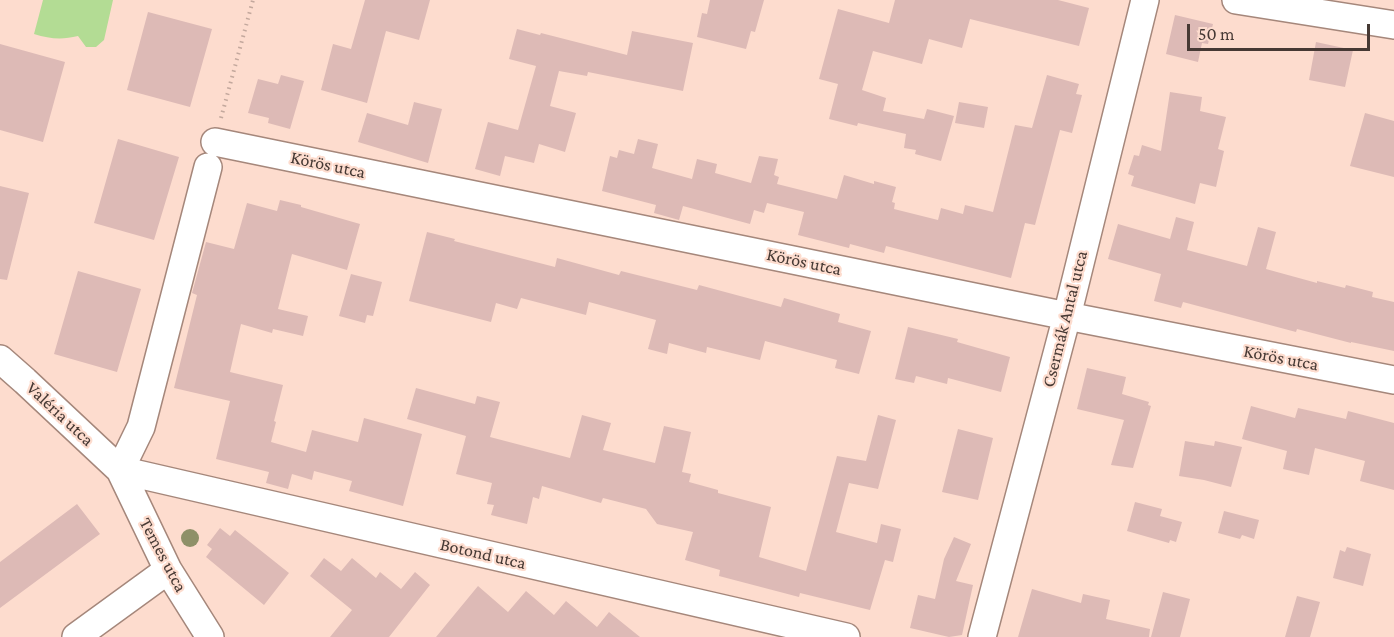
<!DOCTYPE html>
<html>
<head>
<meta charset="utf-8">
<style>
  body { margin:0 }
  #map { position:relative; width:1394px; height:637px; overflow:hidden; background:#fddcce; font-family:"Crimson Pro",serif }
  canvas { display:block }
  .scale { position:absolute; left:1187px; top:24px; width:183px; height:27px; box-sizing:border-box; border:3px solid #463934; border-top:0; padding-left:8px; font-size:18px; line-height:21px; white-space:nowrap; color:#463934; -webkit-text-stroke:4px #fddcce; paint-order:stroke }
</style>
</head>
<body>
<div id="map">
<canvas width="1394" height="637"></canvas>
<div class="scale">50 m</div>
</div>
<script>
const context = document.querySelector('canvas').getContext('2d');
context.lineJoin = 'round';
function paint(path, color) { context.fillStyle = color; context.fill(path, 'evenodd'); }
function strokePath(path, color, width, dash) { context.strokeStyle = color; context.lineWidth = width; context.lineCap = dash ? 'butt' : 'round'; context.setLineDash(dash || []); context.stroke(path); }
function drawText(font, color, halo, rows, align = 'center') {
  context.font = font + ' "Crimson Pro",serif'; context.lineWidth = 4.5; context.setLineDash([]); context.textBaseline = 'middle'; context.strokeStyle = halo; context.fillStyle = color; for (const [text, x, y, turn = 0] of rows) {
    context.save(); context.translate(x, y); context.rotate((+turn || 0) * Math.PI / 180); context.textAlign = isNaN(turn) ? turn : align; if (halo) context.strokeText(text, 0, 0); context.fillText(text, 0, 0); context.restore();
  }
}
paint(new Path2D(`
  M43,0H113L104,40L96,47H86L78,36C62,40 50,39 34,34Z`), '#b3dc94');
paint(new Path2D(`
  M365,0H430L419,40L386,31L367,103L321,90L333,44L351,49Z
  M710,0H764L755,32L751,31L746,49L697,37L702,13L707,14Z
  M895,0H1058L1089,8L1079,46L970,19L962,48L929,39L922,64L873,51L862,90L886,98L883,111L924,119L927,109L954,116L941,161L915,154L916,150L904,148L906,134L858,123L857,126L829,119L838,84L819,79L838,9L889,23Z
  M148,12L212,29L190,107L127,90Z
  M1175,15L1213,24L1208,44L1202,43L1198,62L1166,54Z
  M517,29L540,35L541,33L627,55L632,31L693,43L683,91L588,72L587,76L559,71L550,106L576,113L565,152L539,144L534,163L505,156L500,176L475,169L488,122L518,130L536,66L509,59Z
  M1316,42L1353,50L1345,87L1309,80Z
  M0,44L65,62L43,142L0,130Z
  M281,75L304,81L290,129L268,123L269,118L248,113L258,79L278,84Z
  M1047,75L1079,84L1076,94L1082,95L1072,133L1060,130L1035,225L1025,223L1011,278L886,246L884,253L850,244L849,248L798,235L804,212L767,203L764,213L754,210L750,224L683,206L679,220L654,213L656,205L602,191L610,156L617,158L619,150L634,154L638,139L658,144L652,168L692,179L697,159L717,164L715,173L751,183L759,156L778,159L774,175L779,177L777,184L837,199L844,175L874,184V181L896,187L892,202L895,203L894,209L938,220L941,208L963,214L965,205L993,212L1015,125L1032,128Z
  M1170,92L1202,97L1200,111L1226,117L1218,149L1224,151L1216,187L1200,183L1195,204L1131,186L1134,176L1128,174L1134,155L1139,156L1142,145L1161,151Z
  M414,102L442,109L428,163L358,142L367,113L408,125Z
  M959,102L988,107L984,128L955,123Z
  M1365,113L1394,121V177L1350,166Z
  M118,139L179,157L154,240L94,223Z
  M0,186L29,193L7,280L0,279Z
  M280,200L301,205V207L360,224L347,270L292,254L278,309L308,316L303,336L273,329L272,333L241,324L230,372L283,385L274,421L276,422L271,442L306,452L312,430L358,442L364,418L422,434L403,506L349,491L352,481L314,471L312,480L292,474L288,489L266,483L269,472L216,459L230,401L174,388L197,295L192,293L206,242L234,249L247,203L277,211Z
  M1176,217L1194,222L1187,250L1247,266L1258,227L1276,232L1266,269L1317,283V281L1345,288L1346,285L1373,292L1372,297L1394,302V351L1351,342V343L1297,329L1296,332L1183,302L1181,308L1154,301L1161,274L1108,259L1118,224L1170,239Z
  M427,232L455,239L454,241L555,267L557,258L619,275L621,271L697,290L699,285L781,307L784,298L840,314L838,322L871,331L859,374L835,368L837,360L765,341L760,360L707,347L706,353L669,343L667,354L648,349L656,320L589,302L586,315L521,298L517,309L496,303L491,322L409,301Z
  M78,271L141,289L117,372L54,354Z
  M351,274L382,282L373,316L367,315L365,323L339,316Z
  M908,327L958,339L957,342L1010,357L1001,392L948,378L947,384L916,376L914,383L895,379Z
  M1087,368L1126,377L1122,394L1149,402L1148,405L1151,406L1133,468L1111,465L1124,420L1077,409Z
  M416,388L475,404L477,396L500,402L490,437L570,458L582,415L611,423L603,450L655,463L664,426L691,432L682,472L691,474L689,482L718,490V493L771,507L759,557L806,571L837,456L866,461L878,415L896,420L878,489L849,483L836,532L877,543L881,524L901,529L893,562L885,560L870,610L800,593L799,597L719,576L720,570L685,560L693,532L657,524L646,509L603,498L601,503L542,486L539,499L533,497L527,524L491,515L494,505L487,504L492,483L456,474L466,436L407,419Z
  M1251,406L1295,418L1298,408L1346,419L1348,411L1394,423V490L1360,481L1365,461L1315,448L1309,475L1283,469L1287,451L1242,439Z
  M958,429L993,438L978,500L942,492Z
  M1185,441L1214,446L1215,441L1242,447L1231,487L1204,480L1179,476Z
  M1135,502L1162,509L1160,516L1182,522L1176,542L1170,540L1169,543L1127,531Z
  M77,504L100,534L0,608V562Z
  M1224,511L1259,520L1254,539L1242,535L1240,539L1218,533Z
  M220,528L230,536L235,530L289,573L264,605L206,557L212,549L207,545Z
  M954,537L971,544L956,581L973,585L962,635L949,637L910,628L918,595L935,599L944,559Z
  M1347,547L1371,554L1363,586L1333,578L1340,550L1345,552Z
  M324,558L341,571L352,558L376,578L380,572L401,589L415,572L430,585L389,637H330L352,610L310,576Z
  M478,586L508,612L526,591L554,615L566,601L597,627L609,612L640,637H436Z
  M1032,589L1081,603L1083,594L1110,600L1106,619L1150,629L1149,637H1018Z
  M1163,592L1190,599L1180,637H1151Z
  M1297,596L1320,602L1310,637H1285Z`), '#ddbab6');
const street = new Path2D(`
  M1236,0L1394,25
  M215,142L1067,316L1394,380
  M0,359L25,381L120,470L168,570L210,637
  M120,470L846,637
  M120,470L141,427L208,167
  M76,637L168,570
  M982,637L1067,316L1145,0`);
strokePath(street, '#a5877b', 30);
strokePath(new Path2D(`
  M221,118L253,0`), '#c3a89d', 4, [1.5, 4.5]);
strokePath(street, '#fff', 27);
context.fillStyle = '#8e9068';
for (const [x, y] of [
  [190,538]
]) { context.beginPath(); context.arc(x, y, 9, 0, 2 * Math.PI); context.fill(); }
drawText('18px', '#463934', '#fddcce', [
  ["Körös utca",328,165,12],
  ["Körös utca",804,262,12],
  ["Csermák Antal utca",1065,319,-76],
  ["Körös utca",1281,358,11],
  ["Valéria utca",60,414,43],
  ["Botond utca",483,554,13],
  ["Temes utca",163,555,62]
]);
</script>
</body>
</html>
